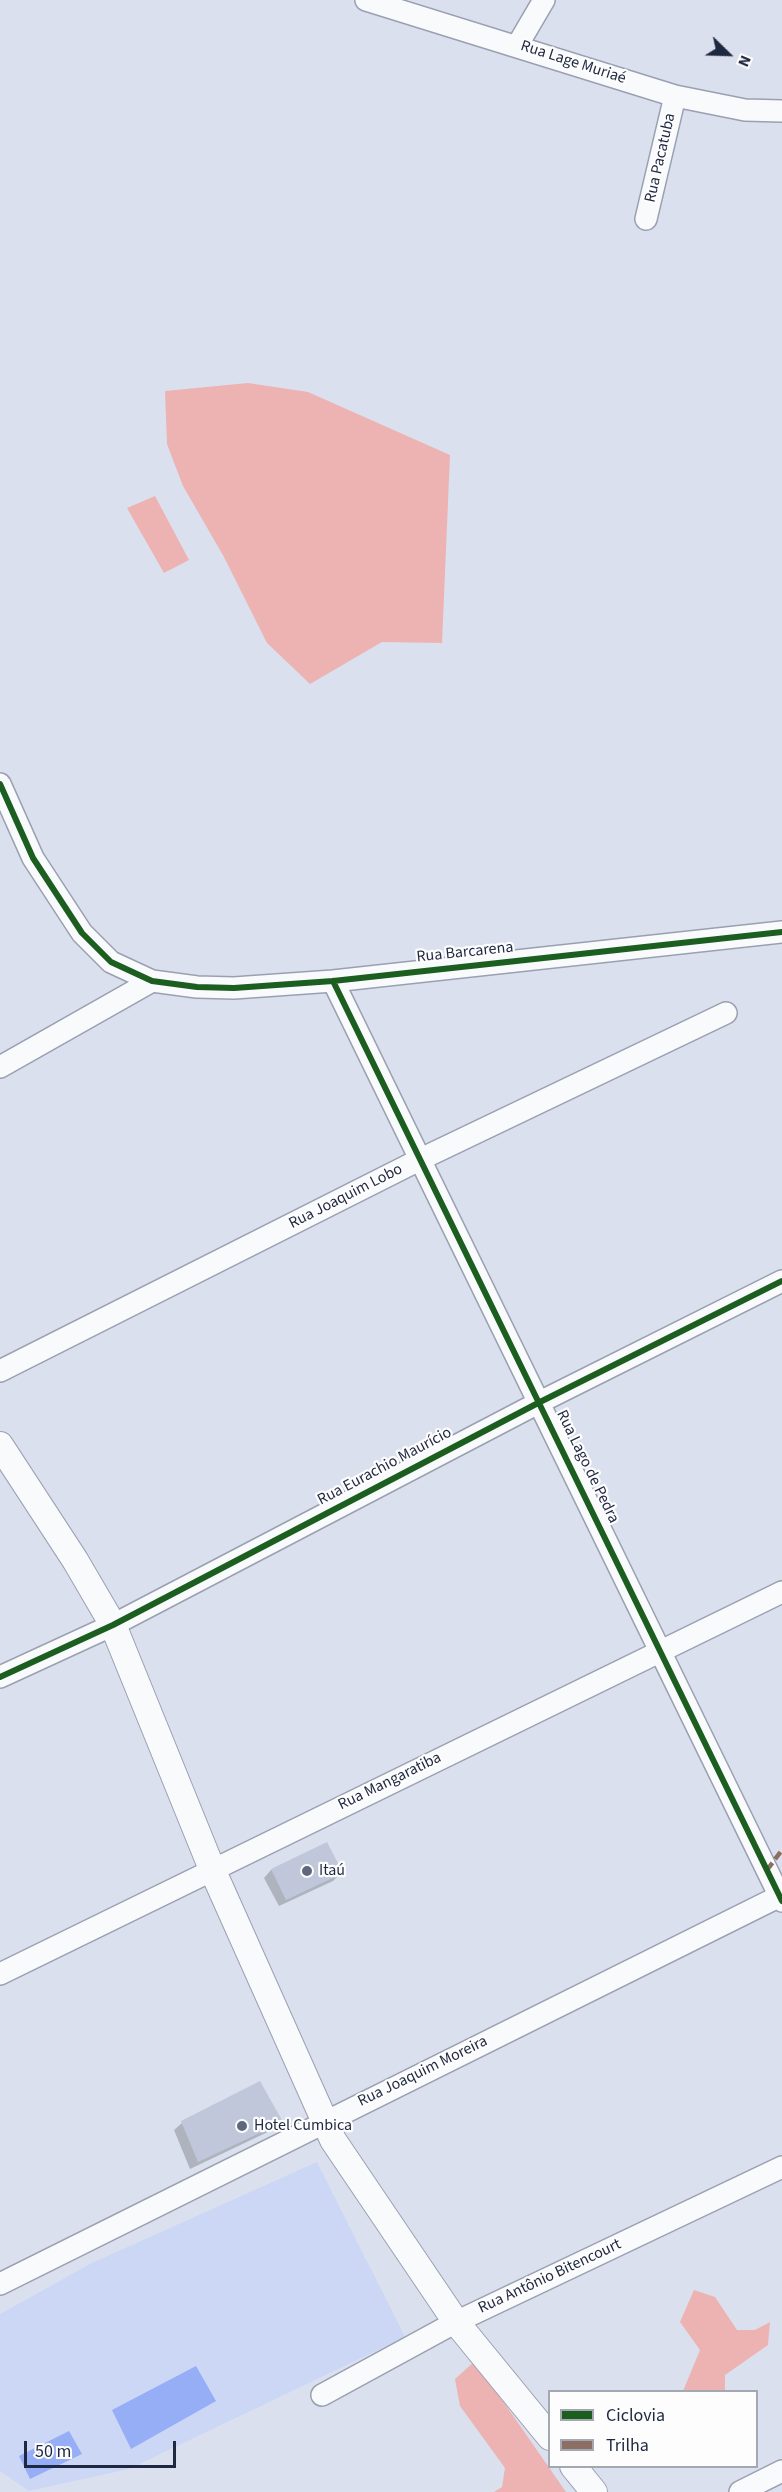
<!DOCTYPE html>
<html>
<head>
<meta charset="utf-8">
<style>
  body { margin:0 }
  #map { position:relative; width:782px; height:2492px; overflow:hidden; background:#dae0ee; font-family:"Source Sans 3",sans-serif }
  canvas { display:block }
  .legend { position:absolute; left:548px; top:2390px; width:210px; height:78px; box-sizing:border-box; background:#fdfdfd; border:2px solid #a4a8b2; margin:0; padding:8px 10px; list-style:none; font-size:18px; color:#1f2841 }
  .legend li { display:flex; align-items:center; gap:12px; height:30px }
  .legend b { width:30px; border:2px solid #a4a8b2 }
  .north { position:absolute; left:698px; top:24px; width:60px; height:60px; -webkit-text-stroke:4px #fdfdfd; paint-order:stroke; rotate:113deg; font-size:16px; font-weight:700; line-height:24px; text-align:center; color:#1f2841 }
  .north::after { content:''; display:block; margin:auto; width:21px; height:27px; background:#1f2841; clip-path:polygon(50% 0,100% 100%,50% 72%,0 100%) }
  .scale { position:absolute; left:24px; top:2441px; width:152px; height:27px; box-sizing:border-box; border:3px solid #1f2841; border-top:0; padding-left:8px; font-size:18px; line-height:21px; white-space:nowrap; color:#1f2841; -webkit-text-stroke:4px #fdfdfd; paint-order:stroke }
</style>
</head>
<body>
<div id="map">
<canvas width="782" height="2492"></canvas>
<ul class="legend">
<li><b style="height:8px;background:#1b5e20"></b>Ciclovia</li>
<li><b style="height:8px;background:#8d6e63"></b>Trilha</li>
</ul>
<div class="north">N</div>
<div class="scale">50 m</div>
</div>
<script>
const context = document.querySelector('canvas').getContext('2d');
context.lineJoin = 'round';
function paint(path, color) { context.fillStyle = color; context.fill(path, 'evenodd'); }
function strokePath(path, color, width, dash) { context.strokeStyle = color; context.lineWidth = width; context.lineCap = dash ? 'butt' : 'round'; context.setLineDash(dash || []); context.stroke(path); }
function drawText(font, color, halo, rows, align = 'center') {
  context.font = font + ' "Source Sans 3",sans-serif'; context.lineWidth = 4.5; context.setLineDash([]); context.textBaseline = 'middle'; context.strokeStyle = halo; context.fillStyle = color; for (const [text, x, y, turn = 0] of rows) {
    context.save(); context.translate(x, y); context.rotate((+turn || 0) * Math.PI / 180); context.textAlign = isNaN(turn) ? turn : align; if (halo) context.strokeText(text, 0, 0); context.fillText(text, 0, 0); context.restore();
  }
}
paint(new Path2D(`
  M317,2162L405,2337L129,2469L29,2491L0,2471V2314L92,2263Z`), '#cbd7f5');
paint(new Path2D(`
  M248,383L308,392L450,455L442,643L382,642L310,684L267,643L224,557L183,486L167,444L165,391Z
  M155,496L189,560L164,573L127,508Z
  M694,2290L715,2297L737,2330H755L770,2322L768,2345L725,2375V2391H683L700,2350L680,2322Z
  M475,2361L566,2492H494L502,2487L505,2468L460,2406L455,2379Z`), '#edb3b2');
paint(new Path2D(`
  M196,2366L216,2401L131,2449L112,2410Z
  M69,2431L82,2454L30,2479L19,2456Z`), '#96aef6');
paint(new Path2D(`
  M326,1844L341,1873L333,1881L279,1906L264,1878L271,1870Z
  M281,2122L274,2129L190,2169L174,2130L182,2123Z`), '#0003');
paint(new Path2D(`
  M327,1842L343,1873L286,1900L271,1869Z
  M260,2081L283,2122L198,2162L181,2121Z`), '#c0c7da');
const minor = new Path2D(`
  M366,0L675,96L745,110L782,111
  M517,46L544,0
  M646,219L675,96
  M0,784L33,858L82,933L111,962L152,981L197,987L234,988L333,981L782,932
  M333,981L782,1901
  M0,1067L152,981
  M0,1371L421,1159L726,1013
  M0,1677L113,1625L540,1402L782,1281
  M0,1974L782,1592
  M0,2284L782,1895
  M322,2395L456,2322L782,2167
  M740,2492L782,2471`);
const major = new Path2D(`
  M0,1445L75,1560L113,1625L212,1869L333,2140L456,2322L550,2437
  M573,2466L594,2492`);
strokePath(minor, '#9aa0b1', 24);
strokePath(major, '#9aa0b1', 28);
strokePath(minor, '#f9fafc', 21);
strokePath(major, '#f9fafc', 26);
strokePath(new Path2D(`
  M767,1870L782,1850`), '#8d6e63', 4.5, [9, 4.5]);
strokePath(new Path2D(`
  M0,784L33,858L82,933L111,962L152,981L197,987L234,988L333,981L782,932
  M333,981L782,1901
  M0,1677L113,1625L540,1402L782,1281`), '#1b5e20', 6);
for (const [x, y, r, color] of [
  [307,1871,6,"#60687e"],
  [242,2126,6,"#60687e"]
]) { const dot = new Path2D(); dot.arc(x, y, r, 0, 2 * Math.PI); context.fillStyle = color; context.fill(dot); strokePath(dot, '#fdfdfd', 2); }
drawText('16px', '#1f2841', '#fdfdfd', [
  ["Rua Lage Muriaé",573,63,18],
  ["Rua Pacatuba",661,158,-77],
  ["Rua Barcarena",465,953,-6],
  ["Rua Joaquim Lobo",346,1197,-27],
  ["Rua Eurachio Maurício",385,1467,-28],
  ["Rua Lago de Pedra",587,1467,64],
  ["Rua Mangaratiba",390,1782,-26],
  ["Rua Joaquim Moreira",423,2072,-26],
  ["Rua Antônio Bitencourt",550,2277,-25]
]);
drawText('16px', '#1f2841', '#fdfdfd', [
  ["Itaú",319,1871],
  ["Hotel Cumbica",254,2126]
], 'left');
</script>
</body>
</html>
